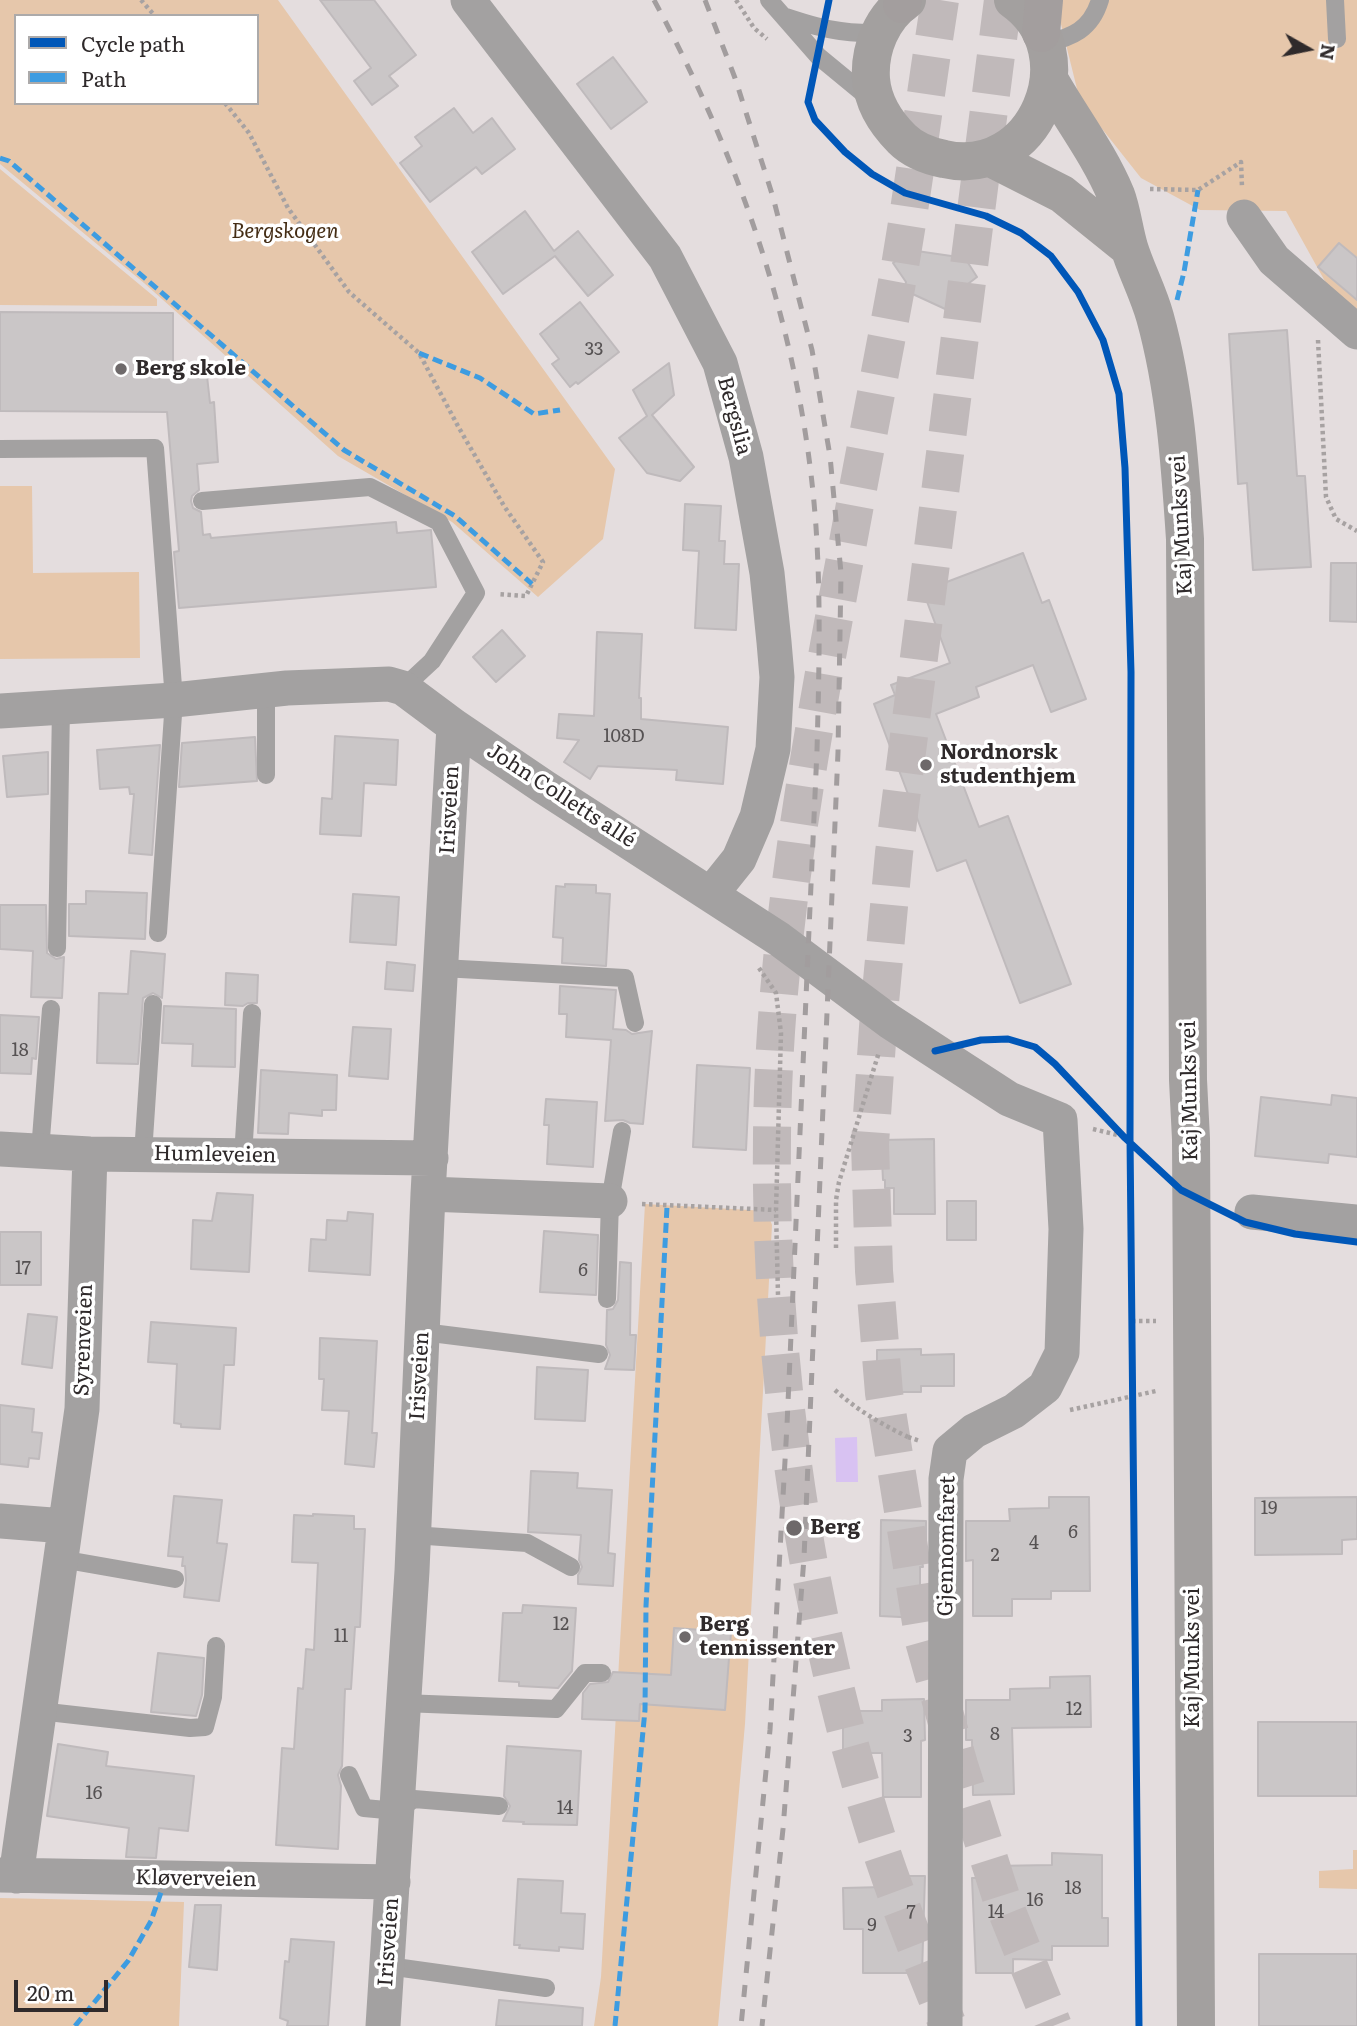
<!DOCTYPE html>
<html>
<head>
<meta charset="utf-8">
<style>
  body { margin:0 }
  #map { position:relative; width:1357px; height:2026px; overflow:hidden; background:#e4ddde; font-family:Literata,serif }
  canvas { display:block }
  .legend { position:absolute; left:14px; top:14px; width:245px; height:91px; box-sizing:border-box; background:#fff; border:2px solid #acaaaa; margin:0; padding:9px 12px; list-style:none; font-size:21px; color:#2f2a2b }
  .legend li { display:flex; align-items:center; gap:14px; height:35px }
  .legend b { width:35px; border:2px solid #acaaaa }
  .north { position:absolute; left:1273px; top:14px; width:70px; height:70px; -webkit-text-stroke:5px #fff; paint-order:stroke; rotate:99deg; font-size:19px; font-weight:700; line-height:28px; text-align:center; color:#2f2a2b }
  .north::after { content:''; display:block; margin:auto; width:24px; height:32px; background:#2f2a2b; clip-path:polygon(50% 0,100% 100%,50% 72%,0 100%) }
  .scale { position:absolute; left:14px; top:1980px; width:94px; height:32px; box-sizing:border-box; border:4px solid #2f2a2b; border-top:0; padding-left:9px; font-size:21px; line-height:24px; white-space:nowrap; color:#2f2a2b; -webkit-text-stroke:5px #fff; paint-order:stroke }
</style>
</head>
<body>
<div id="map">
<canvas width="1357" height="2026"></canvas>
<ul class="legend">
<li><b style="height:9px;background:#0057b8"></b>Cycle path</li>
<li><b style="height:9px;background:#3d9ce1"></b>Path</li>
</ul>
<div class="north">N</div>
<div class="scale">20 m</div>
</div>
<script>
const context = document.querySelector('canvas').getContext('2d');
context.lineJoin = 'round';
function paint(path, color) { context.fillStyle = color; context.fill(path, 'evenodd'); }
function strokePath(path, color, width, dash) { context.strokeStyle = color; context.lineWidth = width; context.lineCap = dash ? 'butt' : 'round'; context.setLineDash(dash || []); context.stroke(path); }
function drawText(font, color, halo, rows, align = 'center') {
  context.font = font + ' Literata,serif'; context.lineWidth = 7; context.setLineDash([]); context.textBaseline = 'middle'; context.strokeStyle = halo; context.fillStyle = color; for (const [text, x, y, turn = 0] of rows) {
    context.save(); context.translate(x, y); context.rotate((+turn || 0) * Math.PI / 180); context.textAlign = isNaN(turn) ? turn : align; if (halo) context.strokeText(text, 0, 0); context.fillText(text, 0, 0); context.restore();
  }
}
paint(new Path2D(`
  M0,0H278L615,469L603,539L538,597L452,522L338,456L144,283L0,164ZM16,16H257V103H16Z
  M1055,0H1357V339L1286,211L1200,210L1141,178L1080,101Z
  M0,169L157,299V306L0,305Z
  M0,486H32L33,573L139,572L140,658L0,659Z
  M645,1204L767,1211L772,1225L745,1724L718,2026H594L601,1977Z
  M1353,1850H1357V1889L1319,1888V1871L1353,1869Z
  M0,1898L184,1902L179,2026H0Z`), '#e6c7ab');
paint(new Path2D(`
  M857,1437L858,1482H836L835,1438Z`), '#d8c2f2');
const building = new Path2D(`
  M320,0H374L416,55L389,76L398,86L372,105L354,81L371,68Z
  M613,57L647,102L611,129L577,84Z
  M454,108L473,133L492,118L515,149L482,174L476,167L430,202L400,163L422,146L415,137Z
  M525,211L554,251L578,231L613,275L588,296L555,256L503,294L472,252Z
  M1339,243L1357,258V300L1318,267Z
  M910,250L965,258L977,277L960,290L956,314L904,290L906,282L893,263Z
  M580,302L619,352L578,384L576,382L570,387L552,364L559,359L540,334Z
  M0,312L173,313V376H207L210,403L214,402L218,462L197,464L199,490L192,496L191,501L193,508L201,512L203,535L210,534L211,538L396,522L397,533L431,530L436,587L179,608L174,552L179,551L167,412L0,411Z
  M1287,330L1297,476H1305L1311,567L1253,570L1247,483L1238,484L1229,334Z
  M669,363L674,395L652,415L694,467L680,481L647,473L619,438L647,416L633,390Z
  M685,504L721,506L719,541H725L724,564H739L736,630L695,628L699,551L683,550Z
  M1023,553L1042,603L1049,600L1086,699L1051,712L1033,665L976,687L979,697L936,714L979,827L1008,816L1071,984L1020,1003L966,860L937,871L874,704L895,695L891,685L950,663L923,591Z
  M1331,563H1357V622L1330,621Z
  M502,630L525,656L496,682L473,657Z
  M597,632L642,634L639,698H641V719L728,727L723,784L676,780L677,770L598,766L590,779L564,762L579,740L557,738L559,714L594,716Z
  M335,736L398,740L396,785L364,783L361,836L320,834L322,798L332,799Z
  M255,737L257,781L179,787L182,743Z
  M160,745L152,855L129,853L134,794H130L129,787L100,789L97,750Z
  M48,752V794L7,797L3,756Z
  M565,884L596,885V893L610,894L606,966L562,963L563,938L553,937L556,886L565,887Z
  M86,891L147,893L145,939L69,936V904H86Z
  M353,894L399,897L396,945L350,942Z
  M0,905H46L47,953L56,959L64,957L62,998L31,997L33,951L0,949Z
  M131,951L165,954L162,998L153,993L143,998L138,1064L97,1063L99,993L128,994Z
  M387,962L415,965L413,991L385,989Z
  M226,973L258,975L257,1003H248L243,1006L225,1005Z
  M560,986L616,990L613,1029L626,1030L632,1034L652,1031L643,1124L630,1123L623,1120L605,1121L611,1040L566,1037L567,1014H559Z
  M164,1006L236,1009L235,1067L192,1066L193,1044L162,1043Z
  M0,1015L39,1017L36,1059L32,1058L31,1074L0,1073Z
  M353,1027L391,1029L388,1079L349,1076Z
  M697,1065L750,1068L746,1150L693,1147Z
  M261,1070L337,1075L336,1110H322V1116L289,1113L288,1134L258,1133Z
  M1332,1095L1357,1098V1157L1329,1154L1328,1163L1255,1156L1261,1097L1331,1105Z
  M546,1099L597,1102L593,1167L547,1164L549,1125H544Z
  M934,1139L935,1214H894V1188H885V1180H883L881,1140Z
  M217,1193L253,1195L249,1272L191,1269L193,1220L212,1221Z
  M947,1201H976V1240H947Z
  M348,1212L373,1214L370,1275L309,1271L311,1239L326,1240L327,1220L347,1221Z
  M544,1231L598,1235L596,1295L540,1292Z
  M0,1232H41V1285H0Z
  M620,1262L631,1263L630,1335H636L634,1370L605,1369L610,1355L606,1345L607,1310L613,1309L618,1300Z
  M28,1314L57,1317L52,1368L22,1364Z
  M151,1322L236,1328L234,1365H224L220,1429L181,1427V1424L174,1423L177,1364L148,1362Z
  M320,1338L377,1341L372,1433H377L374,1467L345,1464L349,1411L322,1410L324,1379H319Z
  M921,1349V1355L954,1354V1386H921V1392H877V1350Z
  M537,1367L588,1370L585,1421L535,1419Z
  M0,1405L34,1409L32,1432L42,1433L39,1459L29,1458L28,1467L0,1464Z
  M531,1471L578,1473L577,1488L612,1490L608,1553L615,1554L613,1586L578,1584V1575L582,1567L579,1560L581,1535L528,1532Z
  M174,1496L222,1500L217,1543L227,1544L219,1601L184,1597L186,1580L185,1566H182L183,1557L168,1556Z
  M1049,1497H1089L1090,1591H1051V1599H1012V1616H973V1560L966,1561V1521H1010L1009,1509L1049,1508Z
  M1357,1497V1539L1342,1540V1554L1255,1555V1498Z
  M313,1514L354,1516V1529H365L360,1627H355L351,1689H345L342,1766L338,1775L341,1786L338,1849L276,1845L282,1748L294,1749L298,1688L303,1689L306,1649L314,1650L318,1563L292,1562L294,1515L313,1516Z
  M881,1520L926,1521V1561H922L923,1567H920V1618L880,1616Z
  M523,1605L576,1608L572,1671L558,1688L519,1686V1682L499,1681L503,1613H522Z
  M674,1628L731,1632L725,1710L640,1704L639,1721L582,1719L583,1693L590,1684L608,1682L613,1672L671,1675Z
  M158,1653L204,1658L202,1695L196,1716L151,1712Z
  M1090,1676L1091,1727L1012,1728L1014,1794L973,1795L972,1740H966V1700H1010V1689L1050,1688V1677Z
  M924,1699L925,1740L921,1741V1797H883L882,1753H843V1711H882V1700Z
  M1258,1722H1357V1796H1258Z
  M58,1744L108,1752L106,1766L194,1776L188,1831L159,1828L156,1858L126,1857L129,1828L47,1816Z
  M507,1746L581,1751L577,1825L523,1824L524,1822L503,1821L510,1806L504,1796Z
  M1052,1853L1102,1855V1918H1108V1946H1052V1960L1013,1959V1973H976L972,1878H993V1866L1052,1865Z
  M884,1876H925L922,1973H863V1929H844L843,1888L884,1887Z
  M518,1879L563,1881L561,1913L585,1914L583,1949L559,1947V1951L519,1948L520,1945H514Z
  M195,1905H221L217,1970L189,1967Z
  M291,1939L334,1942L328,2026H287L288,2021L280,2018L285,1961L289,1962Z
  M1259,1954H1357V2026H1259Z
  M499,2000L583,2008L582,2026H496Z`);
paint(building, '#cac6c7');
strokePath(building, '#bfbabc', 2);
strokePath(new Path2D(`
  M940,0C926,89 915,178 900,266C885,348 869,429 854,510C816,716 774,925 772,1135C769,1365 804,1599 871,1819C892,1888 920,1956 947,2023
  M1003,0L894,853L879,1013L870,1144L874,1271L884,1393L924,1641L959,1765L1001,1897L1053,2026`), '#c0b9ba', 38, [38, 19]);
strokePath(new Path2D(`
  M141,0L155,16
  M736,0L754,28L767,39
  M225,103L249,133L288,208L349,292L419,353L459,428L504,506L543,562L526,596L498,594
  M1150,189L1198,190L1241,162L1242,187
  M1318,340L1326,497L1336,519L1357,531
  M759,968L776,993L781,1033L776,1210L778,1295
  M1093,1129L1130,1138
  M642,1204L776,1210
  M836,1248V1200L839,1182L879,1052
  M1132,1321H1156
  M1070,1410L1156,1391
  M908,1437L920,1441`), '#a7a2a2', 4.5, [3.5, 3.5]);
strokePath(new Path2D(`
  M769,0L818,56L869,98
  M1335,0L1337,39
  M783,16C819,28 841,34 880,33
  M1045,44C1072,37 1091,30 1100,0
  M0,449L155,448L174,700L158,933
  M202,501L370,487L439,522L476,593L432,661L403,688
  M266,691V775
  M57,948L61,707
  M442,968L625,978L635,1023
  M40,1151L51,1009
  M143,1154L153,1004
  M243,1156L252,1013
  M607,1299L610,1201L622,1131
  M423,1332L599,1354
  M413,1535L527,1543L571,1567
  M61,1559L175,1579
  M403,1703L556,1709L585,1673H602
  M39,1711L190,1728L205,1727L213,1697L216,1646
  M349,1775L364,1808L397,1811L414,1799L499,1806
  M388,1966L546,1988`), '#a3a1a1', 18);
strokePath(new Path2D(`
  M468,0L665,257L720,363L746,457L767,573L774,642L777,677L773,749L757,817L739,859L711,894
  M1244,217L1274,260L1357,332
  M0,711L174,700L287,688L389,684L403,688L454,726L544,787L779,939L889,1021L935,1051L1009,1099L1060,1120L1066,1229L1062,1353L1045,1387L1014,1411L974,1431L950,1451L946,1479L945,2026
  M0,1149L90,1154L431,1158
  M428,1194L610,1201
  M1252,1212L1357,1222
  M0,1521L65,1526
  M0,1875L393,1882
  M16,1876L82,1409L90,1154
  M383,2026L412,1571L428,1194L454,726`), '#a3a1a1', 35);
strokePath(new Path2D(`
  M907,0C882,17 869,49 871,79C873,103 885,122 902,139C913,150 929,156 944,159C1035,180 1089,53 1013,0
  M1049,79C1071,118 1099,154 1116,195C1122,211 1124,230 1129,247C1136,270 1148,292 1155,317C1175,389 1180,464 1185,539L1188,1080L1191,1139L1196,2026
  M989,157L1062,194L1129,248`), '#a3a09f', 38);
strokePath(new Path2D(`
  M902,4L903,0
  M1041,33L1044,0`), '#a39e9e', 38);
strokePath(new Path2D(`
  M654,0C742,163 803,341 816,527C821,602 819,675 817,750L787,1425L770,1730L741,2026
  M705,0L735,78L773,197L812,350L830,456L841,573L838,752L804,1558L783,1829L762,2026`), '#a29d9e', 5, [12, 12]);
strokePath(new Path2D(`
  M835,1390C857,1410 881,1424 908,1437`), '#a7a2a2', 4.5, [3.5, 3.5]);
strokePath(new Path2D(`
  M0,158L9,161L344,450L455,516L532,584
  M1177,300L1184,272L1198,190
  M419,353L480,378L534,414L560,410
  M75,2026L128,1961L151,1921L166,1878
  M615,2026L645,1710L646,1606L667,1207`), '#3d9ce1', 5, [10, 5]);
strokePath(new Path2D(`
  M829,0L808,102L815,120L845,152L872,174L905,193L986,216L1021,233L1051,256L1078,292L1103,340L1119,394L1125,468L1131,672L1130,1138L1139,2026
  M935,1051L981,1040L1008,1039L1035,1047L1055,1064L1125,1138L1181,1190L1245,1222L1295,1234L1357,1242`), '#0057b8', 7);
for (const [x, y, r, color] of [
  [121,369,7,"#6e696a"],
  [926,765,7,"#6e696a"],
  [794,1528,9,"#6e696a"],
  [685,1637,7,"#6e696a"]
]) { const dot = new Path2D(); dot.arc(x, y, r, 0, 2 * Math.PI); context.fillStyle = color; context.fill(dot); strokePath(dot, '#fff', 2.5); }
drawText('18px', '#565253', null, [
  ["33",594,350],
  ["108D",624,737],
  ["18",20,1051],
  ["17",23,1269],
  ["6",583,1271],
  ["19",1269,1509],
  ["6",1073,1533],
  ["4",1034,1544],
  ["2",995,1556],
  ["12",561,1625],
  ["11",341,1637],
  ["12",1074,1710],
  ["8",995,1735],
  ["3",908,1737],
  ["16",94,1794],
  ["14",565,1809],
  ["18",1073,1889],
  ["16",1035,1901],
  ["7",911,1913],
  ["14",996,1913],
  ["9",872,1926]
]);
drawText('italic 21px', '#442d15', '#fff', [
  ["Bergskogen",285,232]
]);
drawText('bold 21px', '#2f2a2b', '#fff', [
  ["Berg skole",135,369],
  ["Nordnorsk",940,753],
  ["studenthjem",940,777],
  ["Berg",810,1528],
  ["Berg",699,1625],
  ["tennissenter",699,1649]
], 'left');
drawText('21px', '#2f2a2b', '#fff', [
  ["Bergslia",734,416,75],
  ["Kaj Munks vei",1182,525,-93],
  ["John Colletts allé",561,796,33],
  ["Irisveien",450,810,-87],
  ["Kaj Munks vei",1190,1091,-91],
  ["Humleveien",215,1155,1],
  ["Syrenveien",84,1340,-88],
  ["Irisveien",420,1376,-87],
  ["Gjennomfaret",947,1546,-89],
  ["Kaj Munks vei",1193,1658,-90],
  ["Kløverveien",196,1879,1],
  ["Irisveien",389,1942,-86]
]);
</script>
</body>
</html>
